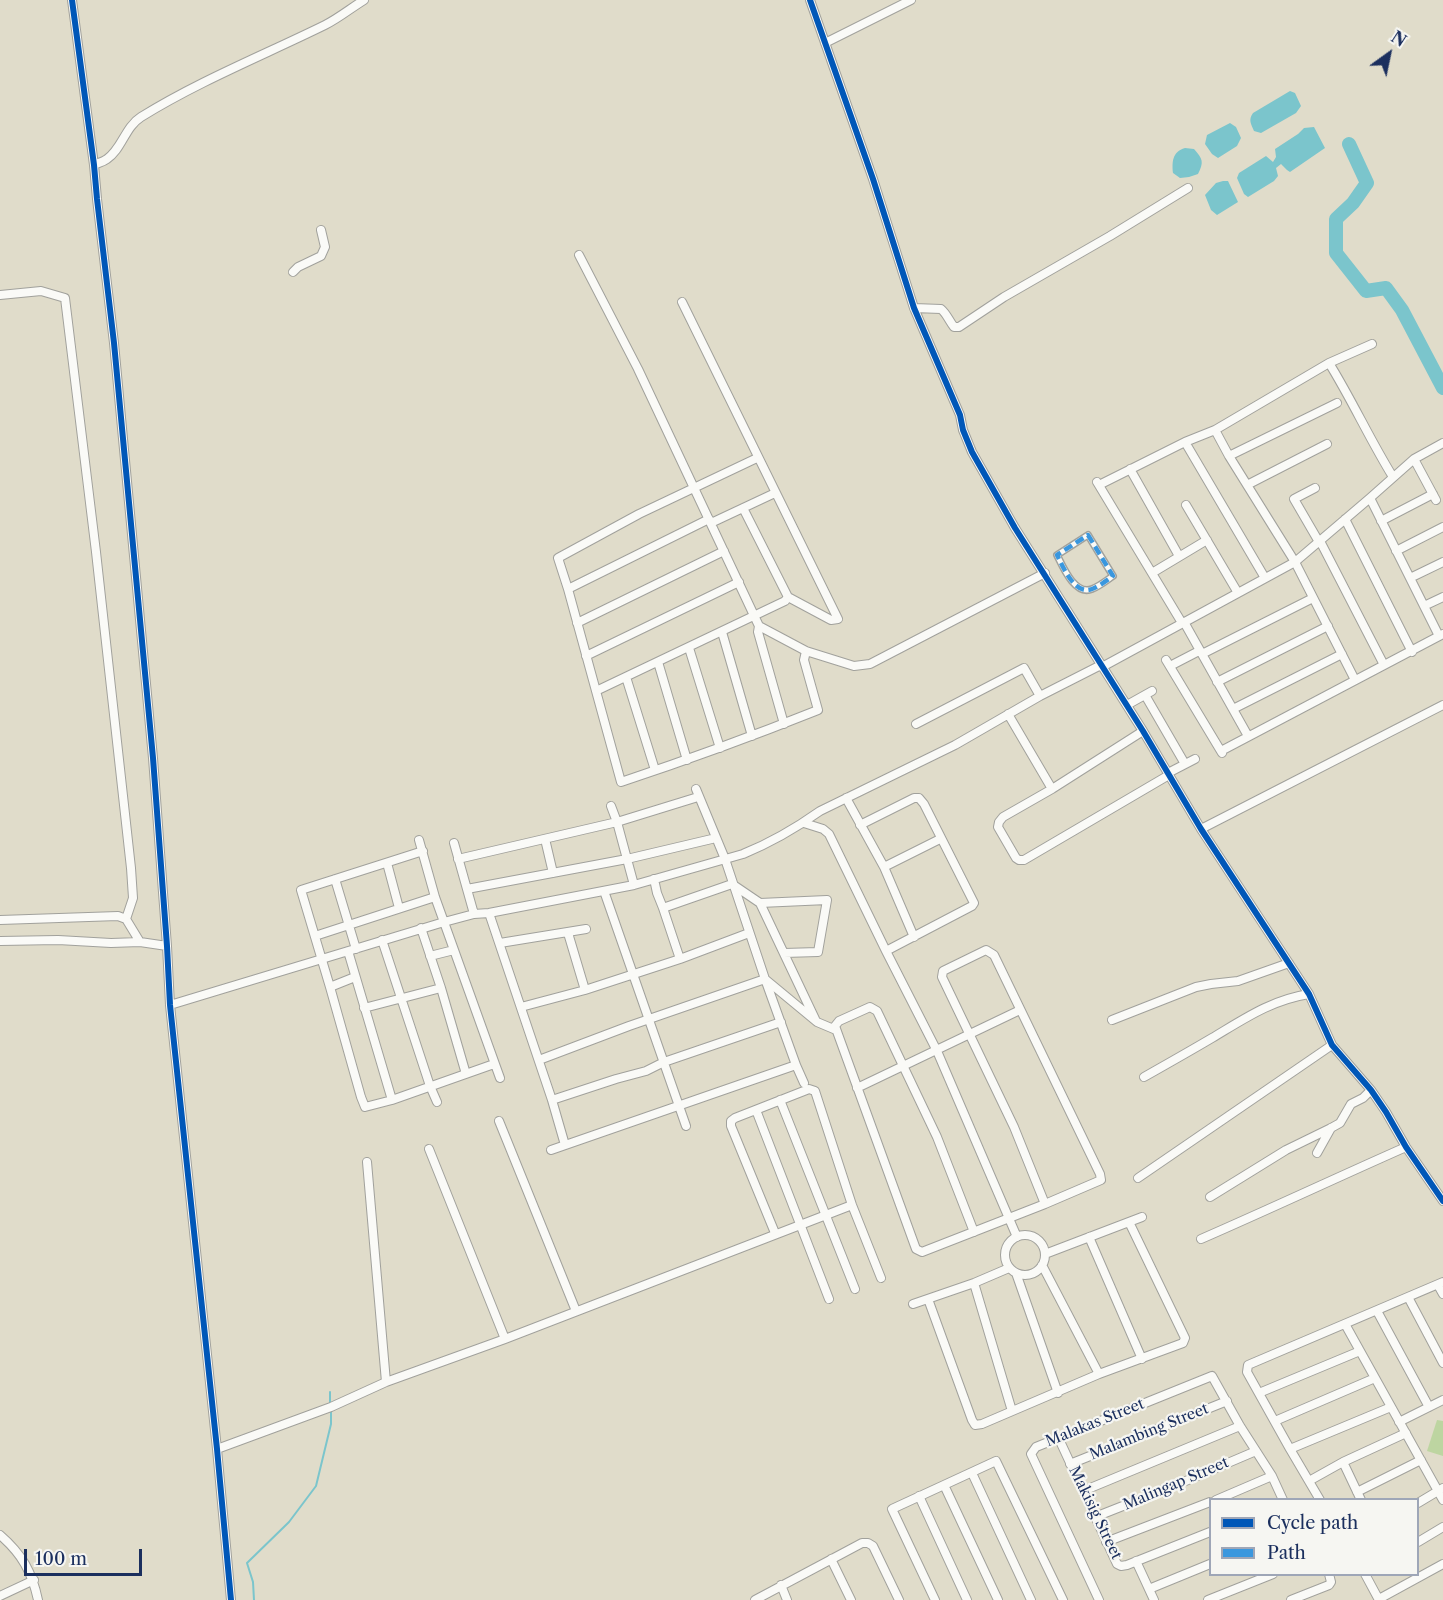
<!DOCTYPE html>
<html>
<head>
<meta charset="utf-8">
<style>
  body { margin:0 }
  #map { position:relative; width:1443px; height:1600px; overflow:hidden; background:#e0dcca; font-family:"Libre Caslon Text",serif }
  canvas { display:block }
  .legend { position:absolute; left:1209px; top:1498px; width:210px; height:78px; box-sizing:border-box; background:#f6f6f2; border:2px solid #9ea6b7; margin:0; padding:8px 10px; list-style:none; font-size:18px; color:#1b2f5e }
  .legend li { display:flex; align-items:center; gap:12px; height:30px }
  .legend b { width:30px; border:2px solid #9ea6b7 }
  .north { position:absolute; left:1359px; top:24px; width:60px; height:60px; -webkit-text-stroke:4px #f6f6f2; paint-order:stroke; rotate:33deg; font-size:16px; font-weight:700; line-height:24px; text-align:center; color:#1b2f5e }
  .north::after { content:''; display:block; margin:auto; width:21px; height:27px; background:#1b2f5e; clip-path:polygon(50% 0,100% 100%,50% 72%,0 100%) }
  .scale { position:absolute; left:24px; top:1549px; width:118px; height:27px; box-sizing:border-box; border:3px solid #1b2f5e; border-top:0; padding-left:8px; font-size:18px; line-height:21px; white-space:nowrap; color:#1b2f5e; -webkit-text-stroke:4px #f6f6f2; paint-order:stroke }
</style>
</head>
<body>
<div id="map">
<canvas width="1443" height="1600"></canvas>
<ul class="legend">
<li><b style="height:8px;background:#0057b8"></b>Cycle path</li>
<li><b style="height:8px;background:#3a97de"></b>Path</li>
</ul>
<div class="north">N</div>
<div class="scale">100 m</div>
</div>
<script>
const context = document.querySelector('canvas').getContext('2d');
context.lineJoin = 'round';
function paint(path, color) { context.fillStyle = color; context.fill(path, 'evenodd'); }
function strokePath(path, color, width, dash) { context.strokeStyle = color; context.lineWidth = width; context.lineCap = dash ? 'butt' : 'round'; context.setLineDash(dash || []); context.stroke(path); }
function drawText(font, color, halo, rows, align = 'center') {
  context.font = font + ' "Libre Caslon Text",serif'; context.lineWidth = 4.5; context.setLineDash([]); context.textBaseline = 'middle'; context.strokeStyle = halo; context.fillStyle = color; for (const [text, x, y, turn = 0] of rows) {
    context.save(); context.translate(x, y); context.rotate((+turn || 0) * Math.PI / 180); context.textAlign = isNaN(turn) ? turn : align; if (halo) context.strokeText(text, 0, 0); context.fillText(text, 0, 0); context.restore();
  }
}
paint(new Path2D(`
  M1437,1420L1443,1421V1456L1427,1451Z`), '#bdd5a1');
paint(new Path2D(`
  M1290,91L1295,93L1301,106L1296,113L1261,133L1254,131C1251,124 1248,120 1253,113Z
  M1230,123L1236,127L1241,138L1237,146L1218,158L1212,154L1205,144L1207,135Z
  M1314,127L1325,148L1290,172L1287,170L1281,164L1276,168L1278,176L1274,181L1248,197L1244,194L1237,178L1239,173L1266,156L1273,162L1276,157L1275,149L1298,134L1304,128Z
  M1185,148L1194,149C1203,159 1204,162 1198,174L1189,177L1180,178L1173,173C1172,162 1172,152 1185,148Z
  M1223,181H1228L1238,202L1217,215L1211,210L1205,195L1216,183Z`), '#7bc5cc');
strokePath(new Path2D(`
  M330,1392V1404
  M254,1600L253,1582L247,1563L289,1522L316,1486L331,1424V1410`), '#7bc5cc', 2);
strokePath(new Path2D(`
  M1349,144L1367,183L1353,203L1336,219V253L1366,291L1386,288L1402,310L1443,388`), '#7bc5cc', 14);
const pedestrian = new Path2D(`
  M1088,535L1113,576C1107,580 1100,586 1092,589C1075,596 1063,567 1057,555Z`);
const minor = new Path2D(`
  M72,0L94,165L97,199L114,343L153,758L167,946L170,1005L217,1449L231,1600
  M810,0L873,179L914,308L960,415L963,430L972,452L1015,528L1143,731L1201,829L1309,994L1332,1045L1371,1090L1386,1112L1406,1147L1443,1201
  M825,43L911,0
  M94,165C98,163 103,162 107,159C122,149 125,127 141,117C199,81 264,55 325,25C339,18 351,8 364,0
  M579,255L638,369L759,626L806,651L854,666L870,664L1045,573
  M293,272L298,267L321,256L325,247L321,230
  M0,295L41,291L65,298L96,552L131,868L133,898L126,919
  M682,302L838,619L831,620L788,597L743,508
  M914,308L941,309C947,314 949,321 954,327H959L1004,297L1110,236L1188,188
  M1329,363C1352,400 1370,440 1393,477
  M1215,430L1229,456L1295,562L1355,680
  M1185,442L1265,578
  M1229,456L1337,403
  M757,458L639,514L558,558L568,589L621,782C687,760 753,736 818,710L804,660L806,651
  M1414,459L1436,500
  M1130,469L1179,556
  M1097,482L1182,623
  M1099,485L1185,442L1215,430L1329,363L1372,344
  M1247,485L1327,444
  M1315,488L1294,499L1319,542
  M1370,498L1439,636
  M1186,505L1238,593
  M1345,519L1412,652
  M1381,521L1433,494
  M711,523L775,493
  M1320,541L1384,665
  M1396,551L1443,527
  M1152,573L1207,540
  M1410,578L1443,562
  M568,589L709,519
  M1424,606L1443,597
  M1184,622L1248,736
  M577,623L724,551
  M759,626L758,632L784,724
  M722,632L752,736
  M689,648L720,748
  M1202,654L1313,598
  M586,656L739,582
  M1166,660L1222,753
  M658,662L687,760
  M1170,666L1199,651
  M1102,667L1295,562L1370,498L1414,459L1443,443
  M626,677L655,770
  M1217,682L1328,626
  M596,691L785,601L788,597
  M1145,695L1185,764
  M1127,705L1152,691
  M1233,709L1342,654
  M1008,714L1052,789
  M916,724L1024,668L1040,696
  M1143,731L1052,789L1003,817L999,822L998,827L1016,858L1019,860H1024L1169,775
  M1221,751L1443,634
  M1168,773L1195,759
  M696,789L725,859L765,979L796,1065L804,1083
  M846,798L884,867L914,937
  M611,806L617,822L634,885
  M804,823L823,829L829,834L886,951L937,1051L1017,1237
  M860,825L914,798H919L924,804L974,903L972,906L886,951
  M1201,829L1443,705
  M545,839L553,873
  M419,840L435,897L500,1078
  M454,843L474,914
  M423,851L301,890L330,987L361,1097L365,1107L392,1100L494,1064
  M458,859L617,822L698,797
  M387,863L399,908
  M884,867L940,839
  M335,879L356,949
  M654,879L657,893L663,908L680,959
  M467,889L627,859L716,838
  M604,891L686,1126
  M760,903L827,900L818,952L784,953
  M663,908L732,884L760,903L815,1019
  M489,913L552,1100L565,1145
  M0,920L118,916L126,919L140,942
  M421,928L441,988L466,1074
  M568,933L585,990
  M315,936L435,897
  M382,940L430,1086L437,1102
  M0,941L58,940L111,943L140,942L167,946
  M500,943L586,929
  M348,951L392,1100
  M430,956L454,950
  M330,987L355,977
  M170,1005L444,922L474,914L489,913L634,885L743,854C770,843 796,828 820,811L955,745L1040,696L1101,665
  M521,1007L585,990L680,959L749,933
  M364,1008L441,988
  M1112,1020L1196,987L1211,984L1238,981L1289,963
  M539,1060L629,1026L765,979L817,1022L836,1030
  M1144,1077C1167,1064 1190,1051 1212,1038C1244,1019 1271,1000 1309,994
  M857,1088L1020,1010
  M552,1100L616,1079L646,1071L664,1062L781,1022
  M780,1100L855,1289
  M756,1110L829,1299
  M499,1121L576,1311
  M429,1149L505,1339
  M551,1150L796,1065
  M1317,1153L1331,1128
  M367,1162L386,1382
  M1138,1178L1332,1045
  M1210,1197L1286,1150L1331,1128L1340,1123L1351,1104L1363,1098L1371,1090
  M974,1232L937,1137L877,1011L870,1007L839,1021L835,1026L916,1249L922,1252L1045,1204L1101,1180L1100,1174L994,955L986,950L943,971L942,977L1014,1127L1045,1204
  M775,1233L731,1126V1121L735,1118L809,1089L815,1091L852,1205L881,1278
  M1005 1255a20 20 0 1 1 40 0a20 20 0 1 1-40 0Z
  M1089,1237L1142,1359
  M1201,1239C1270,1209 1338,1177 1406,1147
  M1045,1254L1142,1217
  M1042,1265L1099,1374
  M1016,1273L1058,1393
  M974,1283L1012,1411
  M1438,1285L1443,1294
  M1408,1297L1443,1363
  M928,1299L972,1420L975,1425L982,1424L1099,1374L1183,1343L1185,1338L1129,1222
  M913,1304L974,1283L1009,1268
  M1377,1311L1429,1407
  M1345,1324L1443,1500
  M1259,1393L1360,1351
  M1275,1421L1375,1378
  M1399,1422L1443,1400
  M1059,1439L1117,1564L1121,1566L1127,1565L1210,1532
  M217,1449L331,1407L386,1382L505,1339L852,1205
  M1290,1449L1391,1407
  M1343,1462L1361,1500
  M1070,1464L1227,1401
  M972,1473L1031,1600
  M1309,1481L1343,1462L1406,1433
  M944,1485L998,1600
  M1083,1491L1240,1426
  M1357,1492L1421,1460
  M919,1496L967,1600
  M1216,1500L1272,1476
  M1320,1500L1290,1449L1247,1372L1248,1365L1443,1282
  M1418,1503L1443,1488
  M1095,1517L1181,1483L1256,1451
  M0,1535C22,1554 32,1572 38,1600
  M1106,1542L1210,1502
  M1418,1542L1443,1527
  M831,1559L851,1600
  M1136,1561L1154,1600
  M1365,1574L1379,1600
  M781,1585L787,1600
  M1149,1589L1210,1564
  M0,1596L34,1580
  M1379,1599L1443,1564
  M755,1600L862,1543H868L873,1546L899,1600
  M935,1600L892,1509L996,1461L1063,1600
  M1099,1600L1031,1454L1036,1447L1212,1376L1240,1426L1272,1476L1283,1500
  M1208,1600L1273,1574
  M1291,1600L1329,1585L1331,1582L1329,1574`);
strokePath(pedestrian, '#a1a19c', 8);
strokePath(minor, '#a1a19c', 10);
strokePath(pedestrian, '#fafaf7', 5);
strokePath(minor, '#fafaf7', 8);
strokePath(new Path2D(`
  M1088,535L1113,576C1107,580 1100,586 1092,589C1075,596 1063,567 1057,555Z`), '#3a97de', 4.5, [9, 4.5]);
strokePath(new Path2D(`
  M72,0L94,165L97,199L114,343L153,758L167,946L170,1005L217,1449L231,1600
  M810,0L873,179L914,308L960,415L963,430L972,452L1015,528L1143,731L1201,829L1309,994L1332,1045L1371,1090L1386,1112L1406,1147L1443,1201`), '#0057b8', 6);
drawText('15px', '#1b2f5e', '#f6f6f2', [
  ["Malakas Street",1095,1423,-22],
  ["Malambing Street",1149,1432,-22],
  ["Malingap Street",1176,1484,-23],
  ["Makisig Street",1095,1513,64]
]);
</script>
</body>
</html>
